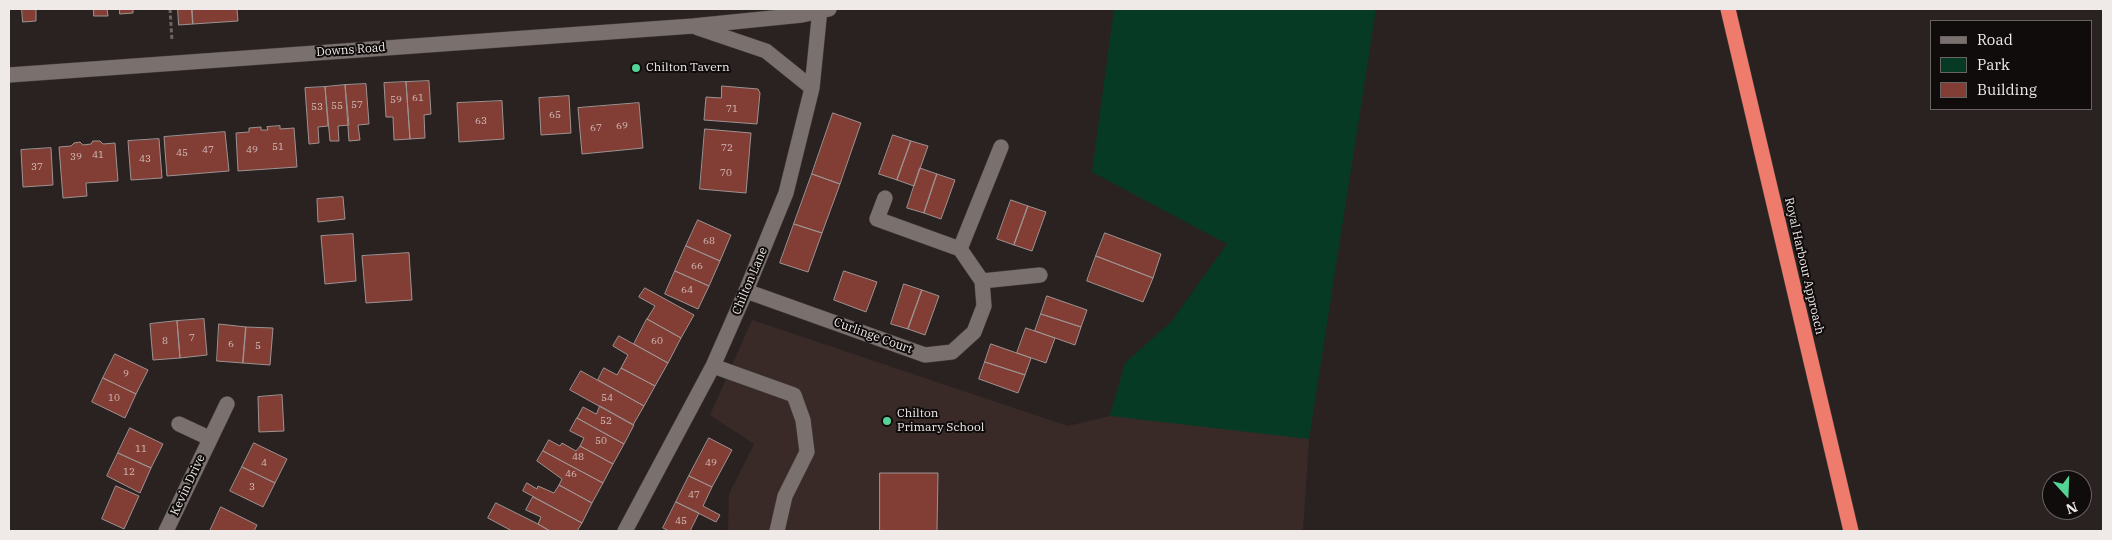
<!DOCTYPE html>
<html>
<head>
<meta charset="utf-8">
<style>
  body { margin:0 }
  #map { position:relative; width:2112px; height:540px; overflow:hidden; background:#2a2221; font-family:"IBM Plex Serif",serif }
  canvas { display:block }
  .frame { position:absolute; inset:0; border:10px solid #efe9e8; pointer-events:none }
  .legend { position:absolute; left:1930px; top:20px; width:162px; height:90px; box-sizing:border-box; background:#100c0c; border:1px solid #696464; margin:0; padding:6px 9px; list-style:none; font-size:15px; color:#efe9e8 }
  .legend li { display:flex; align-items:center; gap:10px; height:25px }
  .legend b { width:25px; border:1px solid #696464 }
  .north { position:absolute; left:2042px; top:470px; width:50px; height:50px; box-sizing:border-box; background:#100c0c; border:1px solid #696464; border-radius:50%; rotate:160deg; font-size:14px; font-weight:700; line-height:20px; text-align:center; color:#efe9e8 }
  .north::after { content:''; display:block; margin:auto; width:18px; height:22px; background:#54d396; clip-path:polygon(50% 0,100% 100%,50% 72%,0 100%) }
</style>
</head>
<body>
<div id="map">
<canvas width="2112" height="540"></canvas>
<div class="frame"></div>
<ul class="legend">
<li><b style="height:6px;background:#7a716f"></b>Road</li>
<li><b style="height:14px;background:#063a24"></b>Park</li>
<li><b style="height:14px;background:#823e35"></b>Building</li>
</ul>
<div class="north">N</div>
</div>
<script>
const context = document.querySelector('canvas').getContext('2d');
context.lineJoin = 'round';
function paint(path, color) { context.fillStyle = color; context.fill(path, 'evenodd'); }
function strokePath(path, color, width, dash) { context.strokeStyle = color; context.lineWidth = width; context.lineCap = dash ? 'butt' : 'round'; context.setLineDash(dash || []); context.stroke(path); }
function drawText(font, color, halo, rows, align = 'center') {
  context.font = font + ' "IBM Plex Serif",serif'; context.lineWidth = 4; context.setLineDash([]); context.textBaseline = 'middle'; context.strokeStyle = halo; context.fillStyle = color; for (const [text, x, y, turn = 0] of rows) {
    context.save(); context.translate(x, y); context.rotate((+turn || 0) * Math.PI / 180); context.textAlign = isNaN(turn) ? turn : align; if (halo) context.strokeText(text, 0, 0); context.fillText(text, 0, 0); context.restore();
  }
}
paint(new Path2D(`
  M752,320L1068,426L1110,416L1125,363L1323,345L1309,439L1303,531H728L729,494L754,444L710,415Z`), '#392a28');
paint(new Path2D(`
  M1114,9H1376L1309,439L1110,416L1125,363L1171,322L1227,244L1092,172Z`), '#063a24');
const building = new Path2D(`
  M22,9H36V21L23,22Z
  M94,9H107L108,16H94Z
  M120,9H133V13L120,14Z
  M178,9H192L193,24L179,25Z
  M192,9H243H237L238,21L193,24Z
  M429,81L431,114L424,115L425,138L410,139L406,82Z
  M406,82L410,139L394,140L393,117H386L384,83Z
  M366,84L369,124L358,125L360,140L349,141L345,85Z
  M345,85L349,125L338,126L339,141H330L325,87Z
  M722,86L758,89L760,93L757,124L704,120L706,97L721,98Z
  M325,87L328,126L318,127L319,143L309,144L305,88Z
  M569,96L571,133L541,135L539,98Z
  M502,101L504,139L459,142L457,103Z
  M639,103L643,148L582,154L578,108Z
  M833,113L861,123L840,184L812,174Z
  M280,126V129L294,128L297,167L238,171L236,133L249,132V128L261,127V130H268L267,127Z
  M705,129L751,133L746,193L700,189Z
  M225,132L229,171L167,176L164,137Z
  M893,135L911,141L897,180L879,174Z
  M159,139L162,178L131,180L128,141Z
  M93,141H100L103,144L115,143L118,181L86,183L87,196L63,198L59,147L71,146L74,143L80,142L83,145L91,144Z
  M911,141L928,146L914,186L897,180Z
  M51,148L53,185L23,187L21,150Z
  M920,168L937,174L924,213L907,208Z
  M812,174L840,184L822,233L794,224Z
  M937,174L955,180L941,219L924,213Z
  M343,197L345,219L318,222L317,199Z
  M1011,200L1028,206L1014,245L997,239Z
  M1028,206L1046,212L1032,251L1014,245Z
  M698,220L731,235L720,261L686,246Z
  M794,224L822,233L808,272L780,263Z
  M1105,233L1161,254L1153,278L1096,256Z
  M353,234L356,281L325,284L321,236Z
  M686,246L720,261L709,286L675,271Z
  M409,253L412,300L366,303L362,256Z
  M1096,256L1153,278L1143,302L1087,281Z
  M675,271L709,286L698,309L665,294Z
  M844,271L877,282L866,312L834,300Z
  M904,284L922,290L908,329L891,324Z
  M645,288L694,315L681,338L647,319L655,306L639,297Z
  M922,290L939,296L925,335L908,329Z
  M1047,296L1087,310L1081,327L1041,314Z
  M1041,314L1081,327L1075,345L1035,331Z
  M204,319L207,355L180,358L177,321Z
  M647,319L681,338L668,363L634,344Z
  M177,321L180,358L153,360L150,324Z
  M219,324L246,327L243,363L217,361Z
  M246,327L273,328L270,365L243,363Z
  M1026,328L1055,338L1046,363L1017,353Z
  M619,336L668,363L655,386L621,368L628,355L613,346Z
  M991,344L1031,358L1025,375L985,362Z
  M115,354L148,370L136,394L103,378Z
  M985,362L1025,375L1018,393L979,379Z
  M604,368L617,375L621,368L655,386L644,406L598,380Z
  M581,371L644,406L633,425L570,390Z
  M103,378L136,394L125,418L92,402Z
  M282,395L284,431L259,432L258,397Z
  M600,406L634,425L624,444L577,418L583,407L596,414Z
  M577,418L624,444L613,464L580,446L584,438L570,431Z
  M130,428L163,444L151,468L118,453Z
  M709,438L732,450L712,487L689,476Z
  M549,440L560,446L562,443L576,451L580,446L613,464L603,483L543,451Z
  M254,443L287,459L275,483L242,467Z
  M543,451L603,483L592,503L559,485L562,479L537,461Z
  M118,453L151,468L140,493L107,476Z
  M242,467L275,483L263,507L230,491Z
  M880,473H938L937,531H880Z
  M689,476L712,487L703,506L720,515L716,522L676,502Z
  M527,483L537,489L538,486L554,493L559,485L592,503L582,523L523,491Z
  M116,486L139,496L124,529L102,519Z
  M533,497L582,523L577,531H550L538,524L541,517L526,510Z
  M676,502L699,513L690,531H669L663,528Z
  M496,503L538,524L550,531H512L488,518Z
  M221,507L257,525L254,531H210Z`);
paint(building, '#823e35');
strokePath(building, '#9d9391', 1);
const minor = new Path2D(`
  M698,28L766,51L812,88
  M9,75L693,26L802,15L829,9
  M960,249L1001,147
  M982,281L1040,275
  M746,291L925,355L952,352L974,332L984,306L982,281L960,249L877,219L885,198
  M713,366L794,395L803,420L807,452L785,496L777,531
  M179,424L209,438
  M166,531L227,404
  M625,531L713,366L746,291L786,193L812,88L820,9`);
const highway = new Path2D(`
  M1728,9L1851,531`);
strokePath(minor, '#47403f', 16);
strokePath(highway, '#47403f', 16);
strokePath(new Path2D(`
  M170,9L172,41`), '#6c6564', 3, [4, 2.5]);
strokePath(minor, '#7a716f', 15);
strokePath(highway, '#ee7b6b', 15);
for (const [x, y, r, color] of [
  [636,68,5,"#54d396"],
  [887,421,5,"#54d396"]
]) { const dot = new Path2D(); dot.arc(x, y, r, 0, 2 * Math.PI); context.fillStyle = color; context.fill(dot); strokePath(dot, '#100c0c', 2); }
drawText('10px', '#d4bebb', null, [
  ["61",418,98],
  ["59",396,100],
  ["57",357,105],
  ["55",337,106],
  ["53",317,107],
  ["71",732,109],
  ["65",555,115],
  ["63",481,121],
  ["69",622,126],
  ["67",596,128],
  ["51",278,147],
  ["72",727,148],
  ["47",208,150],
  ["49",252,150],
  ["45",182,153],
  ["41",98,155],
  ["39",76,157],
  ["43",145,159],
  ["37",37,167],
  ["70",726,173],
  ["68",709,241],
  ["66",697,266],
  ["64",687,290],
  ["7",192,338],
  ["8",165,341],
  ["60",657,341],
  ["6",231,344],
  ["5",258,346],
  ["9",126,374],
  ["10",114,398],
  ["54",607,398],
  ["52",606,421],
  ["50",601,441],
  ["11",141,449],
  ["48",578,457],
  ["4",264,463],
  ["49",711,463],
  ["12",129,472],
  ["46",571,474],
  ["3",252,487],
  ["47",694,495],
  ["45",681,521]
]);
drawText('12px', '#efe9e8', '#100c0c', [
  ["Downs Road",351,50,-4],
  ["Royal Harbour Approach",1804,266,77],
  ["Chilton Lane",750,281,-67],
  ["Curlinge Court",873,336,20],
  ["Kevin Drive",188,485,-65]
]);
drawText('12px', '#efe9e8', '#100c0c', [
  ["Chilton Tavern",646,68],
  ["Chilton",897,414],
  ["Primary School",897,428]
], 'left');
</script>
</body>
</html>
